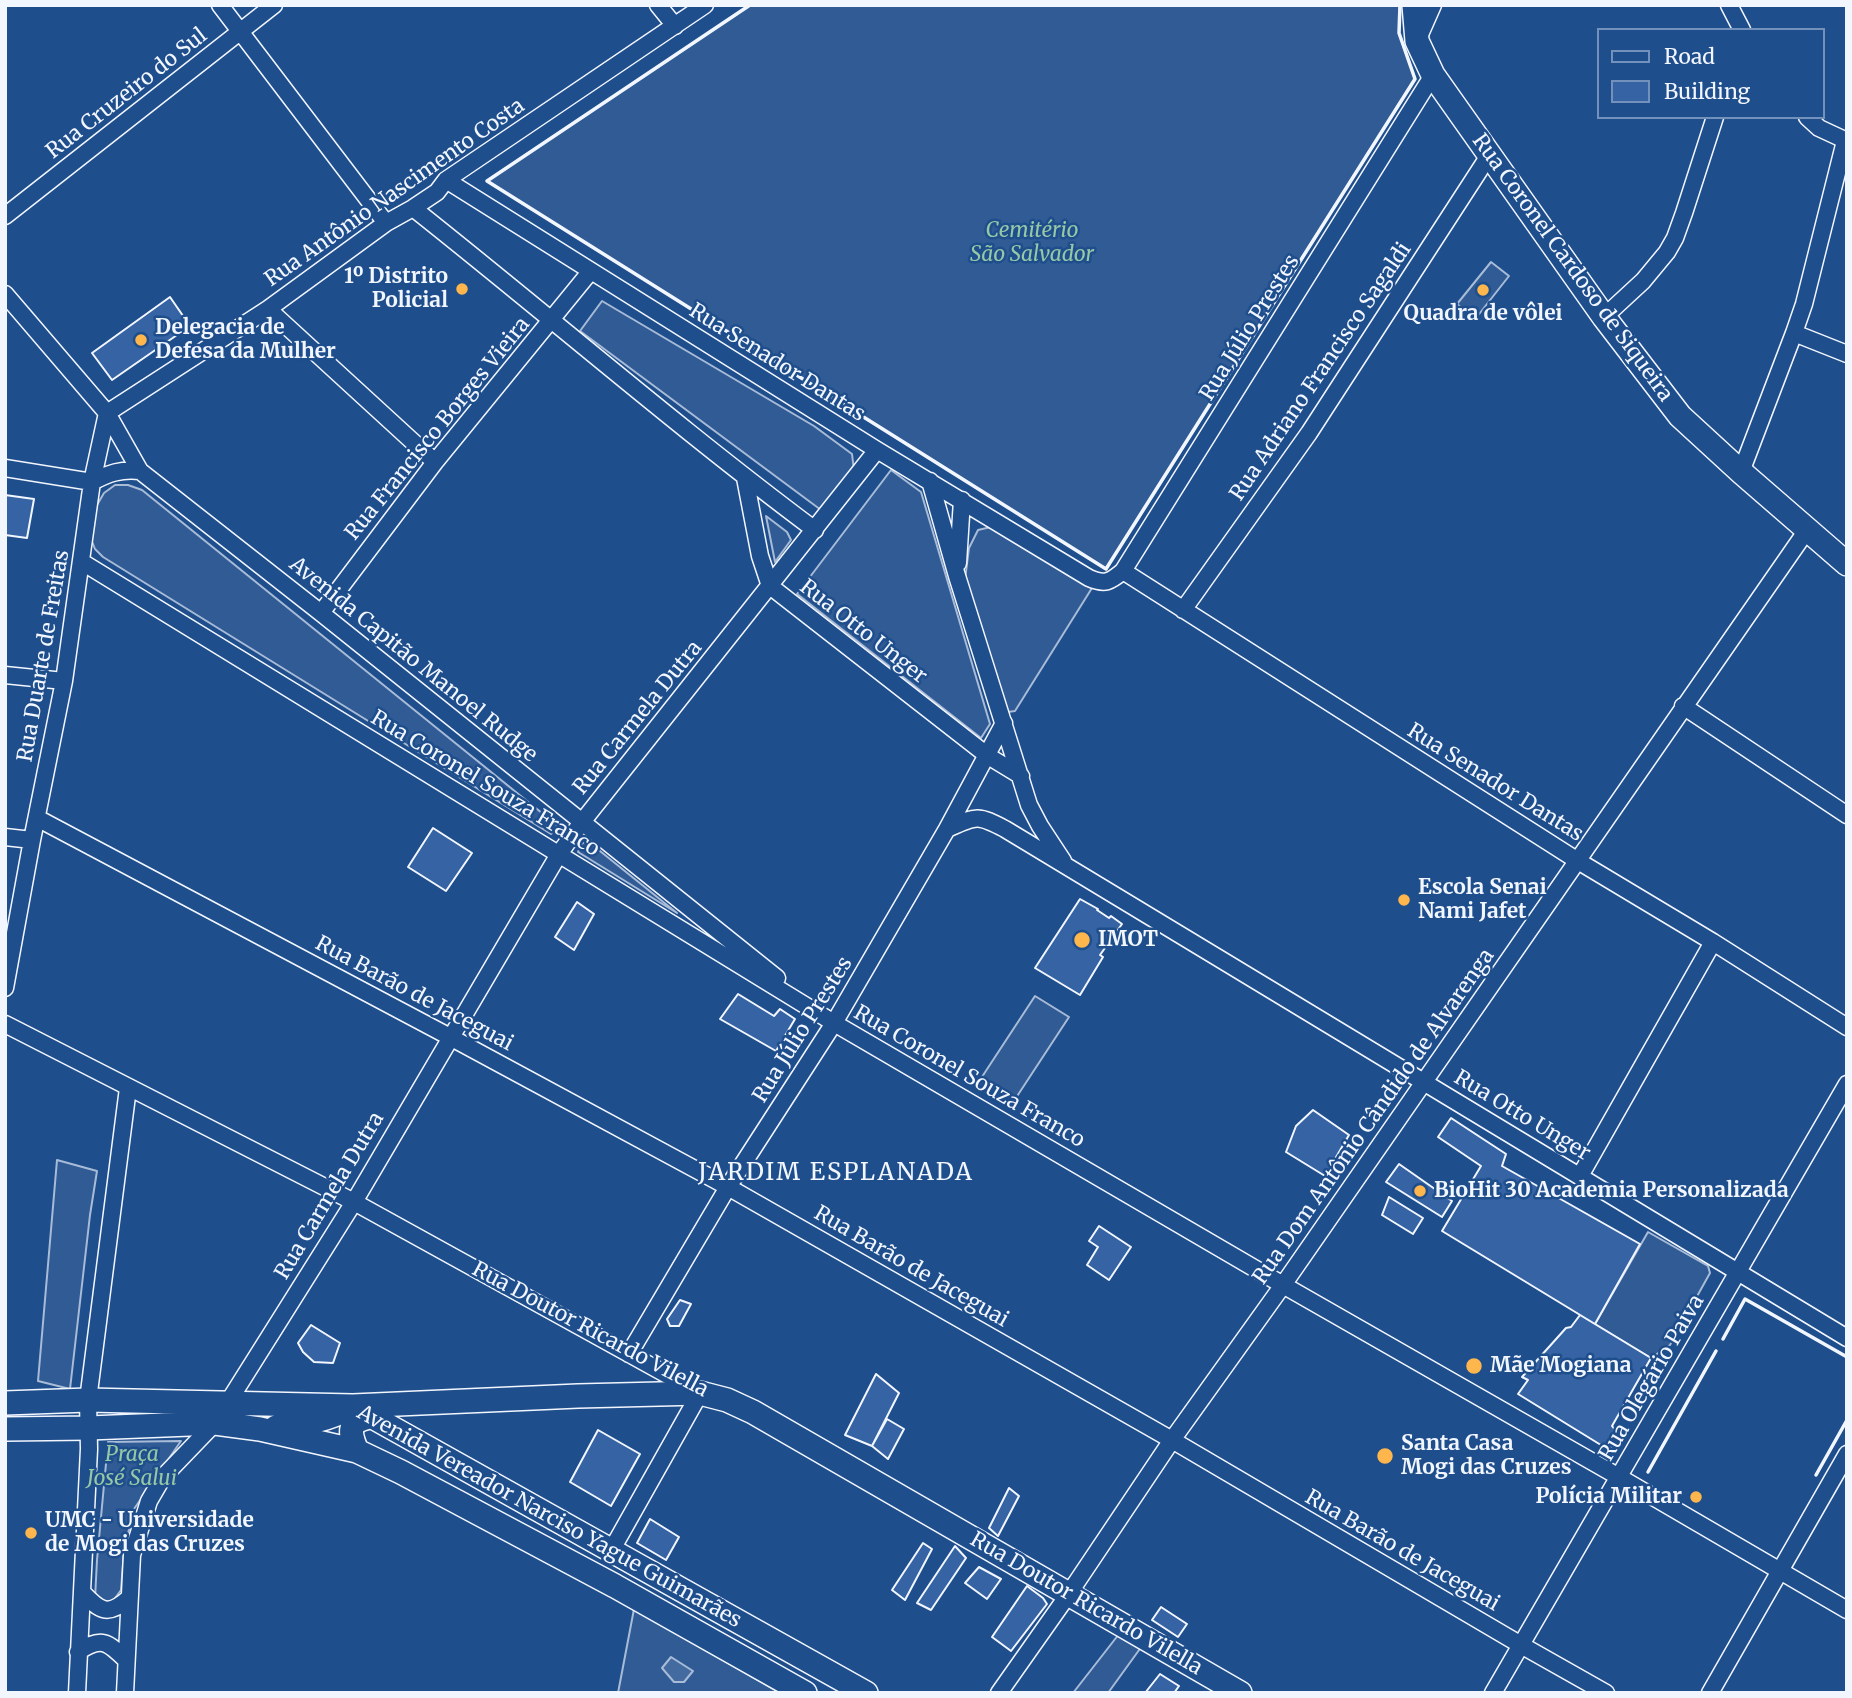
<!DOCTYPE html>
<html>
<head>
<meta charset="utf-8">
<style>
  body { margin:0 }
  #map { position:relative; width:1852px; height:1698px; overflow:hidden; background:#1f4e8c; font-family:Merriweather,serif }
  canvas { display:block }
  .frame { position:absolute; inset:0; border:7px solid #f2f6ff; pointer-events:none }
  .legend { position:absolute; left:1597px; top:28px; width:228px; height:91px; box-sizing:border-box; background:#1f4e8c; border:2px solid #7391ba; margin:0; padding:9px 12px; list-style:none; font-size:21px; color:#f2f6ff }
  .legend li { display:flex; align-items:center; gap:14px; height:35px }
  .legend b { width:35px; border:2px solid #7391ba }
</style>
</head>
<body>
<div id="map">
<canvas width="1852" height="1698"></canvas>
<div class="frame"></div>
<ul class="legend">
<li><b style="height:9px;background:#1f4e8c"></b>Road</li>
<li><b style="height:19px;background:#3563a3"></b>Building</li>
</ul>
</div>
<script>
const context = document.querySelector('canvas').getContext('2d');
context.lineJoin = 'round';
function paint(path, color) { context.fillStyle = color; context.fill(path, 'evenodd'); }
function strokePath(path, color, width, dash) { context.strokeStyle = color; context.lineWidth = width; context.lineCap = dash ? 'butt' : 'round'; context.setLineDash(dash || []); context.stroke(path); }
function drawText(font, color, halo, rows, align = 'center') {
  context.font = font + ' Merriweather,serif'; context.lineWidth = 5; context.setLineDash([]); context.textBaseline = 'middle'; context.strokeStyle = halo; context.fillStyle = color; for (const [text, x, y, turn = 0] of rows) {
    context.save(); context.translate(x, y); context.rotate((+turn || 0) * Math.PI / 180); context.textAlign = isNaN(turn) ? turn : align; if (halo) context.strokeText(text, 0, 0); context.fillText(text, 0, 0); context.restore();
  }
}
const built = new Path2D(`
  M750,5H1400L1399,33L1415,79L1106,569L487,181Z
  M1491,262L1509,276L1476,318L1457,304Z
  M602,301L814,426L852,454L854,470L821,510L580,331Z
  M891,470L921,492L990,724L981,738L797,594Z
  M115,485H128L142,490L558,826L551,834L103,557L95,549L91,539L97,505L104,493Z
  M766,516L787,532L791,540L775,562Z
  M991,527L1092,588L1015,711L1008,712L965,580L969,548L978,530Z
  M582,843H590L677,913L578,852Z
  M1035,996L1069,1017L1010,1107L976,1086Z
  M57,1160L97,1171L90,1215L70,1389L38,1381Z
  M1648,1232L1708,1266L1710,1273L1670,1345L1651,1358L1595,1324Z
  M181,1441L134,1509L124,1550L121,1590L113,1601L108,1602L95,1599L97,1560L108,1442Z
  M634,1609L780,1693H618Z
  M1119,1634L1142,1646L1108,1693H1073Z`);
paint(built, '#305b95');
strokePath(built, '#a8bbd7', 2);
const water = new Path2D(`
  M671,1657L693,1671L684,1682H674L662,1668Z`);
paint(water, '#446ba0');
strokePath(water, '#a8bbd7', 2);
const building = new Path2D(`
  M170,297L190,326L112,380L92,353Z
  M5,495L34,499L27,538L5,535Z
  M433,828L472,853L446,891L408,867Z
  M1080,899L1098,909L1097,910L1109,918L1111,916L1122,924L1100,955L1103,957L1080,995L1035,968Z
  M577,902L594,914L574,950L555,937Z
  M738,994L774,1016L780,1009L795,1019L776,1051L720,1019Z
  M1313,1110L1349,1135L1325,1176L1286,1152L1296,1126Z
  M1451,1118L1506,1154L1502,1166L1640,1244L1595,1324L1442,1231L1481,1166L1438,1137Z
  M1399,1164L1452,1201L1442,1217L1386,1182Z
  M1389,1197L1423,1218L1413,1234L1382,1215Z
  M1099,1226L1131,1247L1109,1280L1087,1265L1098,1247L1089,1241Z
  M680,1300L691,1304L679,1326H670L667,1319Z
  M1580,1315L1651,1358L1612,1426L1619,1435L1609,1450L1518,1394L1528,1380L1522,1377L1566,1328L1571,1327Z
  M311,1325L340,1343L333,1363L314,1362L303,1352L298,1343Z
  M876,1374L899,1393L872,1446L845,1435Z
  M887,1419L904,1429L888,1459L872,1446Z
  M598,1430L640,1454L611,1506L570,1482Z
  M1009,1488L1019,1496L998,1536L989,1528Z
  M650,1519L679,1537L666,1560L637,1543Z
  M923,1543L932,1549L905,1600L892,1590Z
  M955,1546L966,1558L931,1610L917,1603Z
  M979,1567L1001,1579L987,1599L965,1583Z
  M1027,1586L1043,1598L1047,1604L1011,1651L992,1637Z
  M1161,1607L1187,1624L1178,1637L1152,1620Z
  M1160,1674L1179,1686L1174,1693H1145Z`);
paint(building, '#3563a3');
strokePath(building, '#f2f6ff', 2);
const street = new Path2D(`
  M220,5L386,223
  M658,5L675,26
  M1729,5L1742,30
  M1418,39L1433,5
  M1807,117L1819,128L1847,141
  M446,180L877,450L1089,578C1105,585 1110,582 1123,571L1433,75
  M413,208C547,314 677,427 815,530
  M5,216L274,5
  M5,294L107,413L140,471L321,613L777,978
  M268,309L435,462
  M1604,317L1643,281L1667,252L1675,238L1684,213L1715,117
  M1794,333L1847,354
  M107,413L268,309L386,223L413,208L437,192L446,180L705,5
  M5,468L92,482
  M1741,472L1794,333L1804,304L1845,141
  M745,478L760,556L770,586L988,756L1021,776
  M930,481L957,576L1029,805L1040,826L1063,861
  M92,482C109,473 121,469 140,471
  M82,562L834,1023L1283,1285L1619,1477L1847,1610
  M958,563L962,500
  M1123,571L1578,861L1713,942L1847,1027
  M1183,610L1309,433L1490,154
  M321,613L435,462L590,272
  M5,675L64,681
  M1683,706L1847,815
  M37,818L450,1037L728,1187L1172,1440L1521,1645L1606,1693
  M947,829C976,816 977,814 1005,829L1847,1338
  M5,837L32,840
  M5,988L32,840L64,681L92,482L107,413
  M5,1024L354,1202L700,1393L611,1551
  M1580,1176L1713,942
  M629,1354L728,1187L834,1023L947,829L1004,723
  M83,1593C100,1611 108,1617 129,1598
  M78,1652C101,1636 108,1642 126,1660
  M77,1693L89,1449L88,1400L128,1088
  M125,1693L132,1555L149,1501L163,1477L215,1423L354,1202L559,854L582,822L877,450
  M999,1693L1068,1595L1172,1440L1283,1285L1807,530
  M1493,1693L1847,1084
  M1710,1693L1847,1454`);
const secondary = new Path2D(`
  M1414,5L1417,41L1433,75L1604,317L1680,416L1741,472L1847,564
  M5,1403L88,1400L353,1406L578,1396L700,1393L727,1400L753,1412L1240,1693
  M353,1406L866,1693
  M276,1427C302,1423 324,1422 347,1409
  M5,1429L89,1428L215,1423L260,1429L357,1451L401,1472L615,1586L805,1693
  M357,1451C349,1432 347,1421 371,1417`);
strokePath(street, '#f2f6ff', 19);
strokePath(secondary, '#f2f6ff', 26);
strokePath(street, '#1f4e8c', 16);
strokePath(secondary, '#1f4e8c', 23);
strokePath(new Path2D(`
  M750,5L487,181L1106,569L1415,79L1399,33L1400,5
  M1723,1339L1745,1299L1847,1357
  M1648,1472L1716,1351
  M1816,1475L1847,1420`), '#f2f6ff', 3.5);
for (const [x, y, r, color] of [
  [462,289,7,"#ffb74d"],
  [1483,290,7,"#ffb74d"],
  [141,340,7,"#ffb74d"],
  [1404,900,7,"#ffb74d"],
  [1082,940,9,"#ffb74d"],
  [1420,1191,7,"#ffb74d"],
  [1474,1366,9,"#ffb74d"],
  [1385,1456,9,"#ffb74d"],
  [1696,1497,7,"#ffb74d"],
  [31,1533,7,"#ffb74d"]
]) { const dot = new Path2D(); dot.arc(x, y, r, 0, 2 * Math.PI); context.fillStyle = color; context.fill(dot); strokePath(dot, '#1f4e8c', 2.5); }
drawText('21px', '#f2f6ff', '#1f4e8c', [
  ["Rua Cruzeiro do Sul",127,94,-38],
  ["Rua Antônio Nascimento Costa",395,193,-35],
  ["Rua Coronel Cardoso de Siqueira",1572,268,54],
  ["Rua Júlio Prestes",1250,328,-58],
  ["Rua Senador Dantas",777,363,32],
  ["Rua Adriano Francisco Sagaldi",1321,372,-56],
  ["Rua Francisco Borges Vieira",438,429,-51],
  ["Rua Otto Unger",863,632,38],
  ["Rua Duarte de Freitas",44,656,-80],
  ["Avenida Capitão Manoel Rudge",413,660,39],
  ["Rua Carmela Dutra",638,718,-51],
  ["Rua Senador Dantas",1495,783,32],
  ["Rua Coronel Souza Franco",485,784,31],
  ["Rua Barão de Jaceguai",414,994,28],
  ["Rua Júlio Prestes",803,1030,-58],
  ["Rua Coronel Souza Franco",969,1077,30],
  ["Rua Otto Unger",1522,1116,31],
  ["Rua Dom Antônio Cândido de Alvarenga",1374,1117,-55],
  ["Rua Carmela Dutra",330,1196,-59],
  ["Rua Barão de Jaceguai",911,1267,30],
  ["Rua Doutor Ricardo Vilella",590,1330,28],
  ["Rua Olegário Paiva",1652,1378,-60],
  ["Avenida Vereador Narciso Yague Guimarães",549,1517,29],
  ["Rua Barão de Jaceguai",1402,1551,30],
  ["Rua Doutor Ricardo Vilella",1086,1604,30]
]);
drawText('italic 21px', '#97c8a6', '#1f4e8c', [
  ["Cemitério",1032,231],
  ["São Salvador",1032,255],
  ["Praça",132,1455],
  ["José Salui",132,1479]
]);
drawText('bold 21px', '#f2f6ff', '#1f4e8c', [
  ["1º Distrito",448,277,"right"],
  ["Policial",448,301,"right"],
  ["Quadra de vôlei",1483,314,"center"],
  ["Delegacia de",155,328],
  ["Defesa da Mulher",155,352],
  ["Escola Senai",1418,888],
  ["Nami Jafet",1418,912],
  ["IMOT",1098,940],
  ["BioHit 30 Academia Personalizada",1434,1191],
  ["Mãe Mogiana",1490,1366],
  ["Santa Casa",1401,1444],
  ["Mogi das Cruzes",1401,1468],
  ["Polícia Militar",1682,1497,"right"],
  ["UMC - Universidade",45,1521],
  ["de Mogi das Cruzes",45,1545]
], 'left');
context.letterSpacing = '2px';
drawText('24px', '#f2f6ff', '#1f4e8c', [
  ["JARDIM ESPLANADA",836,1173]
]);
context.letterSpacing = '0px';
</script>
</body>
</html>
